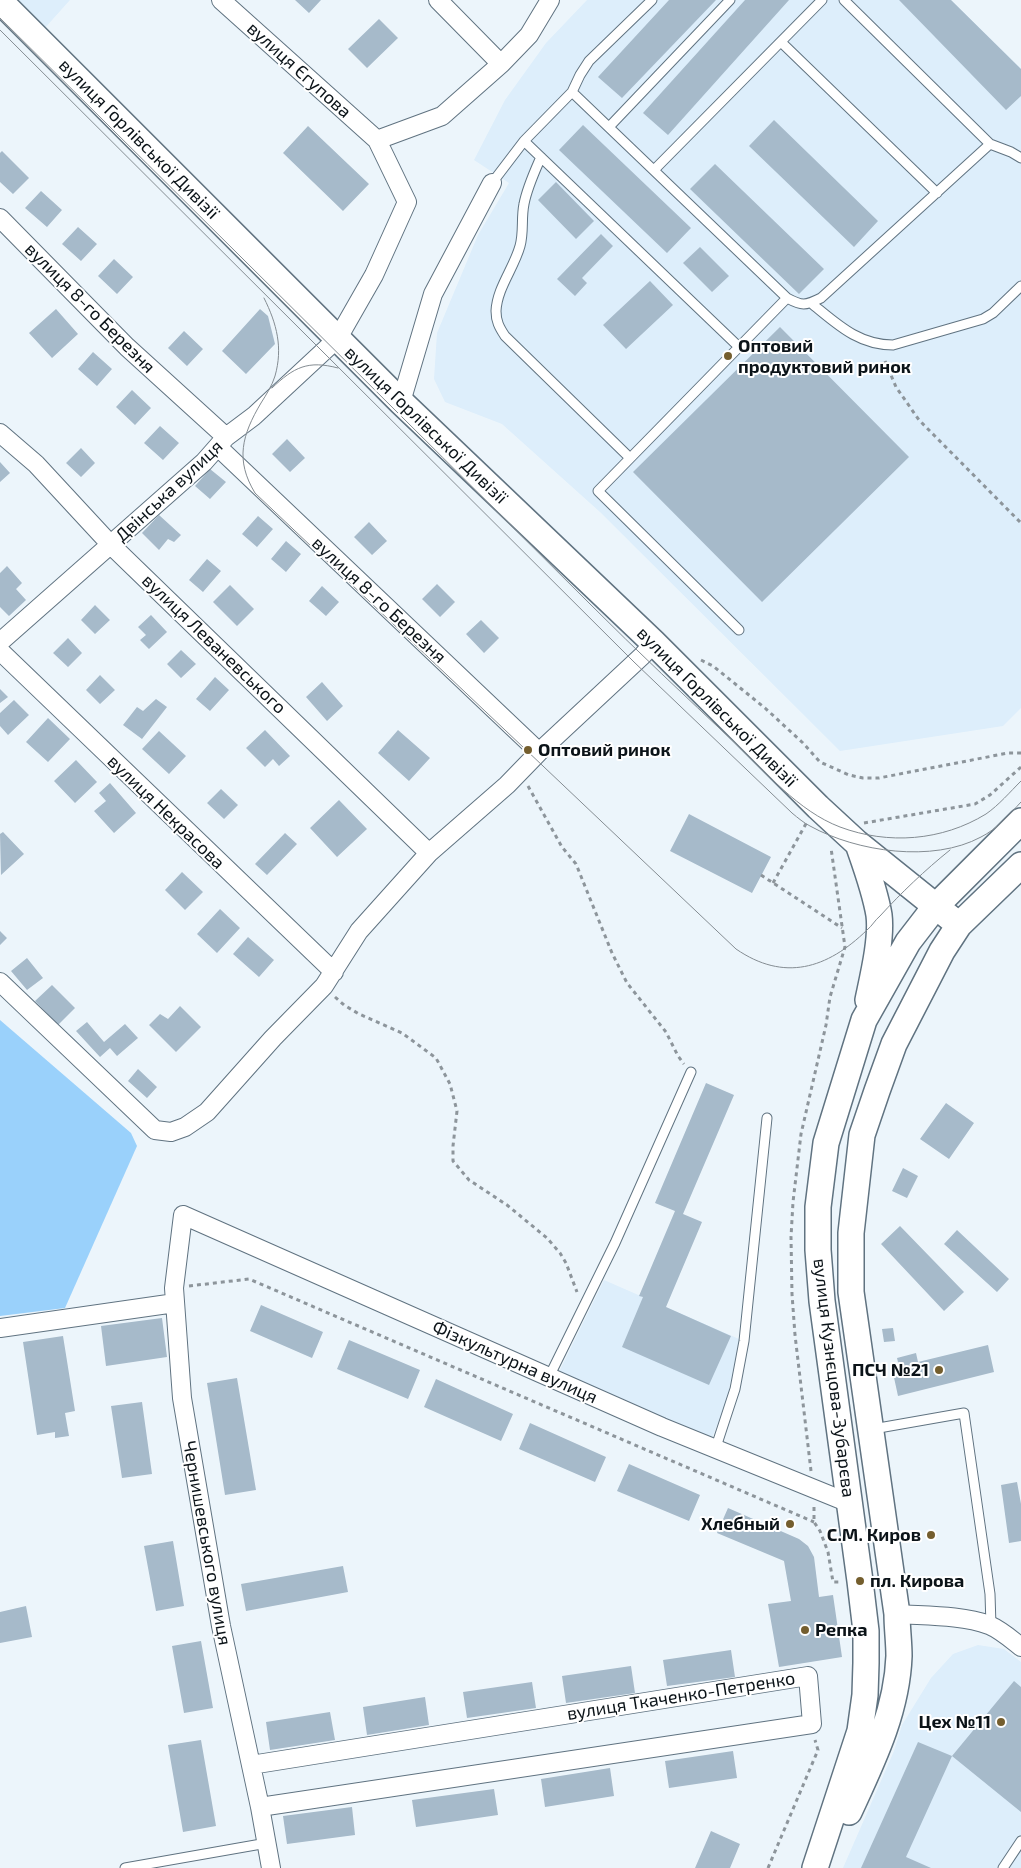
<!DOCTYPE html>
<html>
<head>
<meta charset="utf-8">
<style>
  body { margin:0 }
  canvas { display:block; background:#ecf5fb }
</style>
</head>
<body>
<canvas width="1021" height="1868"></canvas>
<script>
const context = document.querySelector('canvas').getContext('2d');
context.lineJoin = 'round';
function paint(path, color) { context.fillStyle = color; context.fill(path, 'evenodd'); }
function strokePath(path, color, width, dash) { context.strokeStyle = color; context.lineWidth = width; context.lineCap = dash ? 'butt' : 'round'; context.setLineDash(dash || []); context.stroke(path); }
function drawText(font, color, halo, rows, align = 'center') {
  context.font = font + ' "Exo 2",sans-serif'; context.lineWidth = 4; context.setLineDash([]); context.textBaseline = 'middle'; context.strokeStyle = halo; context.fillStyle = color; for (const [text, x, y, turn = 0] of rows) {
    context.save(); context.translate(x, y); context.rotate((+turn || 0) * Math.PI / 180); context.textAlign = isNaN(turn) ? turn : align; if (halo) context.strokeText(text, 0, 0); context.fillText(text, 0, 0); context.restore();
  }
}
paint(new Path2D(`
  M15,0H70L44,29Z
  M587,0H951L1021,69V708L1003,726L840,751L600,512L502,424L445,402L434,379L437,333L478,235L509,183L474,160L505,100L546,43Z
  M604,1280L739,1339L727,1400L710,1443L557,1376Z
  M978,1645L1004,1649L1021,1662V1868H843L894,1751L902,1725L931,1678L953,1654Z`), '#ddeefb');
paint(new Path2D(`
  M0,1020L131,1133L137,1146L65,1308L0,1316Z`), '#9ad1fb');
paint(new Path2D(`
  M295,0H321L309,13Z
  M669,0H716L622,98L598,77Z
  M745,0H789L668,135L643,113Z
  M899,0H951L1021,69V96L1006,110Z
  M379,19L398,38L367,68L348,49Z
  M774,120L878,221L854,247L749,146Z
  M583,125L691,228L667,253L559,150Z
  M308,126L369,184L343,211L283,153Z
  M2,151L29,178L13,194L0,182V153Z
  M715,164L824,269L799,294L690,189Z
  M556,182L594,221L576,239L538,200Z
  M41,191L62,210L47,227L25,208Z
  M78,227L97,244L81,261L62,244Z
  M601,234L613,246L582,278L587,283L575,296L557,279Z
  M700,247L729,276L712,292L683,263Z
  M114,259L133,277L117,294L98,276Z
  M650,281L673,305L626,349L603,325Z
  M56,309L78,334L52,358L29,333Z
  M260,309L268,316L275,344L246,374L222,351Z
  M780,327L909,457L762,602L633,472Z
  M184,331L203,349L187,366L168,348Z
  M93,352L112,369L97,386L78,369Z
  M132,390L151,408L135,425L116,407Z
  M160,426L179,443L163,460L144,443Z
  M287,439L305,458L290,472L272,454Z
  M81,448L95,463L81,477L66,463Z
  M0,462L10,473L0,482Z
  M210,469L226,482L210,499L195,486Z
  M159,515L181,535L174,542L168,539L159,550L142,533Z
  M258,516L273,529L257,547L242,534Z
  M369,522L387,541L372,555L354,537Z
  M286,541L301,554L286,572L271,559Z
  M207,559L221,571L203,592L189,580Z
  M7,566L22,583L16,589L26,600L9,616L0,607V573Z
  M437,584L455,602L440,617L422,599Z
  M230,585L254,609L237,626L213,602Z
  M322,586L339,602L326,616L309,601Z
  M95,605L110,620L95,634L81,620Z
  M151,615L167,632L149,649L140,640L146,635L138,627Z
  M481,620L499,638L484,653L466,634Z
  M68,638L82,653L68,667L53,653Z
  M181,650L196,664L181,678L167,664Z
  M100,675L115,690L100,704L86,690Z
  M215,677L229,690L210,711L196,699Z
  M322,682L343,706L327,721L306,697Z
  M0,689L8,697L0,703Z
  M156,699L167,707L142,739L123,725L137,707L143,711Z
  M14,700L29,715L8,735L0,726V713Z
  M48,718L70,739L48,762L26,742Z
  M265,730L290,756L279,766L273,759L265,767L246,748Z
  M398,730L430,758L409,781L378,753Z
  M159,731L186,756L169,774L142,749Z
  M76,760L97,782L75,803L54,781Z
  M110,783L136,813L114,833L94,811L106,801L99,793Z
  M221,789L238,805L224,819L207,803Z
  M339,800L367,829L337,857L310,828Z
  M689,814L771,857L752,893L670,851Z
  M3,832L24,854L1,875L0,834Z
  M285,833L297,844L267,875L255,864Z
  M182,872L203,892L185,910L165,890Z
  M220,909L240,928L217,953L197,934Z
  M0,931L7,938L0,945Z
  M248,937L274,960L259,977L233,954Z
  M27,958L43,978L27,990L11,971Z
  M52,985L75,1008L58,1025L35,1001Z
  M180,1006L201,1027L176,1052L149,1025L160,1014L168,1019Z
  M87,1022L104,1042L125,1024L138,1038L117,1056L110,1048L100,1057L76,1031Z
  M138,1069L157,1087L147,1098L128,1081Z
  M706,1083L734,1095L683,1214L702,1222L666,1307L731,1336L709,1385L622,1347L643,1297L639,1296L675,1211L655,1203Z
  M946,1103L974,1123L949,1159L920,1139Z
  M903,1168L918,1176L907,1198L892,1191Z
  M900,1226L964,1292L944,1311L881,1244Z
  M957,1230L1009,1279L997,1292L944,1244Z
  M261,1305L323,1332L312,1358L250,1331Z
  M162,1318L167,1357L106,1366L101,1326Z
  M893,1328L895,1341L884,1342L882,1329Z
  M63,1336L75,1411L65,1413L69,1436L55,1438V1432L37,1435L23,1342Z
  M349,1340L420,1370L408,1399L337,1369Z
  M988,1345L994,1372L898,1396L893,1373L900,1371L897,1358L916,1353L918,1362Z
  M237,1378L256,1490L225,1495L207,1383Z
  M436,1379L513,1414L501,1441L424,1407Z
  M142,1402L152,1474L122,1478L111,1406Z
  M530,1423L606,1457L595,1482L519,1449Z
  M629,1464L700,1495L689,1521L617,1491Z
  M1017,1482L1021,1504V1541L1009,1543L1001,1485Z
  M728,1508L799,1539L808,1546L814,1557L819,1597L833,1595L842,1657L779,1667L768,1604L791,1601L784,1561L717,1533Z
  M173,1541L184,1606L156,1611L144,1546Z
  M343,1566L348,1592L246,1611L241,1584Z
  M26,1606L32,1637L0,1643V1612Z
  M201,1641L213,1708L184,1713L172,1646Z
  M731,1650L735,1677L667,1686L663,1660Z
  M631,1666L635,1693L566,1703L562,1676Z
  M1014,1681L1021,1687V1812L952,1756Z
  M532,1682L536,1708L467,1718L463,1692Z
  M425,1697L429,1725L367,1735L363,1707Z
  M330,1712L335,1740L270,1750L266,1722Z
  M201,1740L216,1826L183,1832L168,1745Z
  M918,1742L952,1756L906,1857L931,1868H861Z
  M733,1751L737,1778L669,1788L665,1761Z
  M610,1768L614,1796L545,1807L541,1779Z
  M494,1789L498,1815L416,1827L412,1800Z
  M352,1807L355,1835L287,1844L283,1816Z
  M711,1831L740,1844L730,1868H695Z`), '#a6baca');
const lane = new Path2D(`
  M844,0L990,144L1011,152L1021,158
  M781,42L937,193
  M572,92L580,75L589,61L652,0
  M609,127L730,0
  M524,141L739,347
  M541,157C534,173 527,188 524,204C521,218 524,232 520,246C514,268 497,288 496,311C496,321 499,327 505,336L630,458
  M654,170L822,0
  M492,183L524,141L572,92L787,298C802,306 805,306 821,298L990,144
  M811,303C837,324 858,345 893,345L983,319L993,313L1021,286
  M739,630L598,491L787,298
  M549,1377L615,1243L691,1072
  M873,1429L964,1413L990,1594L991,1626
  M715,1450L735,1389L744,1341L767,1118
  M125,1868L267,1843
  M1003,1868L1021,1841`);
const street = new Path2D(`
  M221,0L377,140
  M438,0L501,64
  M0,218L127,347L226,437
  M401,402L433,294L492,183
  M0,433L36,464L111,545L429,853
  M218,447L539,752
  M0,642L204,462L226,437L254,416L338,338L374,275L407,202L377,140L442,116L501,64L529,35L550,0
  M0,651L334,972
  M0,982L155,1130L171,1132L185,1127L207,1112L273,1038L324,986L359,931L429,853L507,785L539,752L642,656L654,643
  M0,1328L175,1303
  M897,1614C925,1616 962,1615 989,1625C1001,1630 1011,1639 1021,1647
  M251,1765L808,1676L812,1724L260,1807
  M271,1868L260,1807L221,1626L182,1398L174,1288L183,1215L662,1427L849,1503`);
const secondary = new Path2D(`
  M0,1L401,402L654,643L818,807L857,843L959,925
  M858,844C866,867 875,891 879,915C882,939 873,976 868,1000
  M849,1812C872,1762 897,1712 899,1656C899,1642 897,1628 897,1614L851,1292V1233L862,1135L877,1091L894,1044L942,951L959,925L1021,865
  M815,1868L860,1731L865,1695L866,1663V1631L860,1581L822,1301L818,1250V1207L826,1143L864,1020L908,942L935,907L1021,821`);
strokePath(lane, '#607381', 11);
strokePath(street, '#607381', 20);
strokePath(secondary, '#607381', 28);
strokePath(new Path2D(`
  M885,361L896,387L919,420L1021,523
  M701,660L713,666L765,708L803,743L820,762L849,775L863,778H879L1008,753H1021
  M528,786L562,847L576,864L612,953L627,983L666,1032L678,1056L684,1064
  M864,823L975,804L990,795L1021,767
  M761,875L842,928
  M773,883L807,822
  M335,997L344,1005L359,1014L402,1033L436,1058L450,1084L457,1111L453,1146V1161L469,1180L507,1205L547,1238L560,1253L566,1263L577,1292
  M189,1286L249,1279L814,1522
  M811,1471L795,1335L792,1294L791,1237L793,1202L801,1134L826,1025L830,997L845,947L831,848
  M814,1507V1522L820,1531L828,1552L833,1582H840
  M768,1868L818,1750L815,1740`), '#8d959b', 3, [4, 4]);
strokePath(lane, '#fff', 9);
strokePath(street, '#fff', 18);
strokePath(secondary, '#fff', 25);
strokePath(new Path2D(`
  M0,18C197,213 393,408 590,604C637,651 685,696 734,742C766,772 798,811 840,827C888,845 942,841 986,814C999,805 1010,792 1021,781
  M0,30L634,662L792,813C798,818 804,823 810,826C857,852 933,863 981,837C997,829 1009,815 1021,802
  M264,298C277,324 283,348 275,376C272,386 266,395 261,403C242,435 235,460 255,493L736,949C784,982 827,969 867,930C872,926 875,920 880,916C901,893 925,870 950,850
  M272,388C294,367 308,360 338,368`), '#848c92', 1);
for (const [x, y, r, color] of [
  [728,356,5,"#745e2e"],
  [528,750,5,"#745e2e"],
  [939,1370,5,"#745e2e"],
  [790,1524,5,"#745e2e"],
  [931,1535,5,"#745e2e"],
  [860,1581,5,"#745e2e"],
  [805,1630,5,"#745e2e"],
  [1001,1722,5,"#745e2e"]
]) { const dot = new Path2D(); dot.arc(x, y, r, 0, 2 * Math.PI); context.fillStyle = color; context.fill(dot); strokePath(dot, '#fff', 2); }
drawText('18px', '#0b1318', '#fff', [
  ["вулиця Єгупова",299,70,42],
  ["вулиця Горлівської Дивізії",139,139,45],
  ["вулиця 8-го Березня",90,308,45],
  ["вулиця Горлівської Дивізії",426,425,44],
  ["Двінська вулиця",169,491,-43],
  ["вулиця 8-го Березня",379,600,43],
  ["вулиця Леваневського",214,644,44],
  ["вулиця Горлівської Дивізії",717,707,45],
  ["вулиця Некрасова",166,812,44],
  ["Фізкультурна вулиця",515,1362,24],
  ["вулиця Кузнєцова-Зубарєва",834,1378,83],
  ["Чернишевського вулиця",207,1543,80],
  ["вулиця Ткаченко-Петренко",681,1696,-9]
]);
drawText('bold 18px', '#0b1318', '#fff', [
  ["Оптовий",738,346],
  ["продуктовий ринок",738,367],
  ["Оптовий ринок",538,750],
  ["ПСЧ №21",929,1370,"right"],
  ["Хлебный",780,1524,"right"],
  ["С.М. Киров",921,1535,"right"],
  ["пл. Кирова",870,1581],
  ["Репка",815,1630],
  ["Цех №11",991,1722,"right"]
], 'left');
</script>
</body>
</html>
